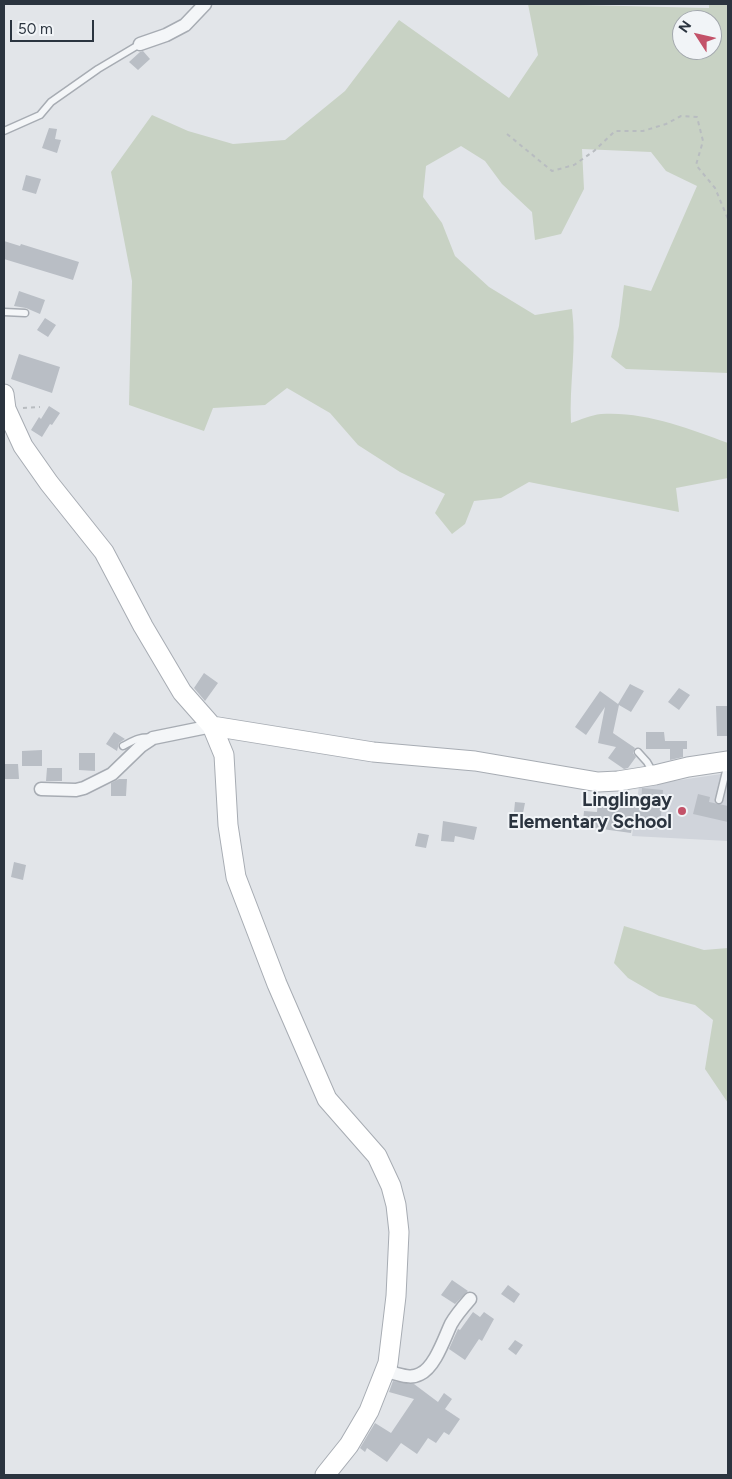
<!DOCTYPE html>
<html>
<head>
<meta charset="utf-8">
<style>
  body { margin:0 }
  #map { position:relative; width:732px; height:1479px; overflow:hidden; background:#e2e5e9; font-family:Figtree,sans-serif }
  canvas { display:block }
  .frame { position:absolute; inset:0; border:5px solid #2b343f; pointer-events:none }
  .north { position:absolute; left:672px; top:10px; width:50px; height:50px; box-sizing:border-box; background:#f1f4f7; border:1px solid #a2a7ad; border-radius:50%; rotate:305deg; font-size:14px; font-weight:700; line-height:20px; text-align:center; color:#2b343f }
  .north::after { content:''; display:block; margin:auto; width:18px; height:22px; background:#c35269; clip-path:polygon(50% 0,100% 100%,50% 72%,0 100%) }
  .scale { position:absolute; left:10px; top:20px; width:84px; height:22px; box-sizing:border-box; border:2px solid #2b343f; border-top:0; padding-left:6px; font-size:15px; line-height:18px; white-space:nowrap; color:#2b343f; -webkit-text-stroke:4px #f1f4f7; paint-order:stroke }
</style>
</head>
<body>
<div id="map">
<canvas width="732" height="1479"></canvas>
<div class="frame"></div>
<div class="north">N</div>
<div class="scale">50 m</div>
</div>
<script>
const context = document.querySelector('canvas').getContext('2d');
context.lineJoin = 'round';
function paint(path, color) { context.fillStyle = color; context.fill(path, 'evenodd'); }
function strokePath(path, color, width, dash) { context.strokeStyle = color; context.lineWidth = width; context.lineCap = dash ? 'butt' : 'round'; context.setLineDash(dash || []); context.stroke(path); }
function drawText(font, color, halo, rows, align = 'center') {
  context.font = font + ' Figtree,sans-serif'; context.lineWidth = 4; context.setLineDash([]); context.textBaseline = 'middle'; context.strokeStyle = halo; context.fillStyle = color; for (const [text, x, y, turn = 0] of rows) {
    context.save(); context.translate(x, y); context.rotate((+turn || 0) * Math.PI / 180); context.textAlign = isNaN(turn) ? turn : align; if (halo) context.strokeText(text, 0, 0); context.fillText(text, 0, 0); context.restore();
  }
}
paint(new Path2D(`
  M728,773V841L632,836L639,786Z`), '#d0d4db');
paint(new Path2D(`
  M528,4H579L580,5L709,8V4H728V373L626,369L611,357L619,326L624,285L651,291L697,186L666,171L651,152L582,149L584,189L561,234L535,240L532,212L502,184L485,161L461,146L426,166L423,197L442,223L455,256L489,287L535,315L572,309C577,347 569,385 571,423C580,420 591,415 601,414C644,411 688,428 728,443V478L676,488L679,512L529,482L501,498L474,501L465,524L452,534L435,513L445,494L400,472L358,445L330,413L287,388L265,405L213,408L204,431L129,405L132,281L111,172L152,115L188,131L233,144L285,140L345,91L399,20L509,98L538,55ZM682,20H712V50H682Z
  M624,926L704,950L728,948V1103L705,1069L713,1020L695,1005L659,996L628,978L614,963Z`), '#c8d2c4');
paint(new Path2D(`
  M143,51L150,59L138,70L129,62L140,52Z
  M49,128L57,129L55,139L61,140L57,153L42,148Z
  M26,175L41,179L36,194L22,190Z
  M4,241L20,246L21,244L79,262L73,280L4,259Z
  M19,291L45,300L40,314L26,308L14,306Z
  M45,318L56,325L48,337L37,330Z
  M19,354L60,367L52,393L11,379Z
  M49,406L60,413L52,425L50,424L42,437L31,430L39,417L41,419Z
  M204,673L218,683L205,701L194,688Z
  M630,684L644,691L631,712L619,705L613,733L635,748L633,753L636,757L628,768L624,769L608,758L616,747L598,743L605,707L586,735L575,727L600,691L618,704Z
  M679,688L690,695L679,710L668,702Z
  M716,706H728V736H717Z
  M114,732L125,739L119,743L117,751L106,744Z
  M646,732H664L665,741H687V749H683V757L670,760V749H646Z
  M42,750V766H22V751Z
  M79,753H95V771L79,770Z
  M4,764H18L19,779H4Z
  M47,768H62V781H46Z
  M119,779H127L126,796H111V783Z
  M642,788L663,790L660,829L632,827L631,833L595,828V823L583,821L584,811L597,812L598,800L641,805Z
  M698,794L710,797L709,802L728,806V822L693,814Z
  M515,802L525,803L523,813L514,812Z
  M443,821L477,827L474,840L455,836L454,842L441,841Z
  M418,833L429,835L426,848L415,846Z
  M14,862L26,865L23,880L11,877Z
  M452,1280L468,1291L455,1304L441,1295Z
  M508,1285L520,1294L514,1303L501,1294Z
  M473,1312L480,1317L484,1312L494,1319L482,1341L479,1339L465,1360L449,1349L458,1329L460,1330Z
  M515,1340L523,1345L516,1355L508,1349Z
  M393,1381L414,1384L438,1402L444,1393L452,1399L445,1409L460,1419L449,1435L444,1432L436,1443L428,1438L417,1454L401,1443L387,1462L367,1448L365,1452L360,1448L375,1423L391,1433L414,1399L389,1392Z`), '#b9bec5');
const lane = new Path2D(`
  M4,131L40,115L51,102L98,69L140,44
  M4,312L25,313
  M123,746C133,741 140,736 152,738
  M638,752L647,762L654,774
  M719,800L728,763`);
const street = new Path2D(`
  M140,44L166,35L185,25L205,4
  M41,789L76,790L84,788L112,774L141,746L153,738L212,726
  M388,1363L393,1373C402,1375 411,1379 420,1374C435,1367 444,1339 451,1324C456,1315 463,1307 470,1299`);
const secondary = new Path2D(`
  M4,394L6,409L23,446L49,483L104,552L143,626L182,692L212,726L373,752L475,761L598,782L618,781L655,775L688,767L728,761
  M212,726L224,755L228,825L236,877L277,984L327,1099L377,1156L391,1186L396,1205L399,1232L396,1296L388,1363L369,1411L349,1445L325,1475`);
strokePath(lane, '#a7acb3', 9);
strokePath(street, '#a7acb3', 15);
strokePath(secondary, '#a7acb3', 21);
strokePath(new Path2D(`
  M507,134L552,171L574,165L594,151L615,131H643L666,124L681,116L697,117L703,141L696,165L715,188L728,219
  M23,408L40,407`), '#b8bcc0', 2, [4, 4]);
strokePath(lane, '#f4f6f8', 6);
strokePath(street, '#f4f6f8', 12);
strokePath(secondary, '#fff', 19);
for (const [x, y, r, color] of [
  [682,811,5,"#c35269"]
]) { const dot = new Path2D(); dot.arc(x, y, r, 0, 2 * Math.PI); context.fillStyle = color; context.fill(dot); strokePath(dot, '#f1f4f7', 2); }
drawText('bold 19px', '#2b343f', '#f1f4f7', [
  ["Linglingay",672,800],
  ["Elementary School",672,822]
], 'right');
</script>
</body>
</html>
